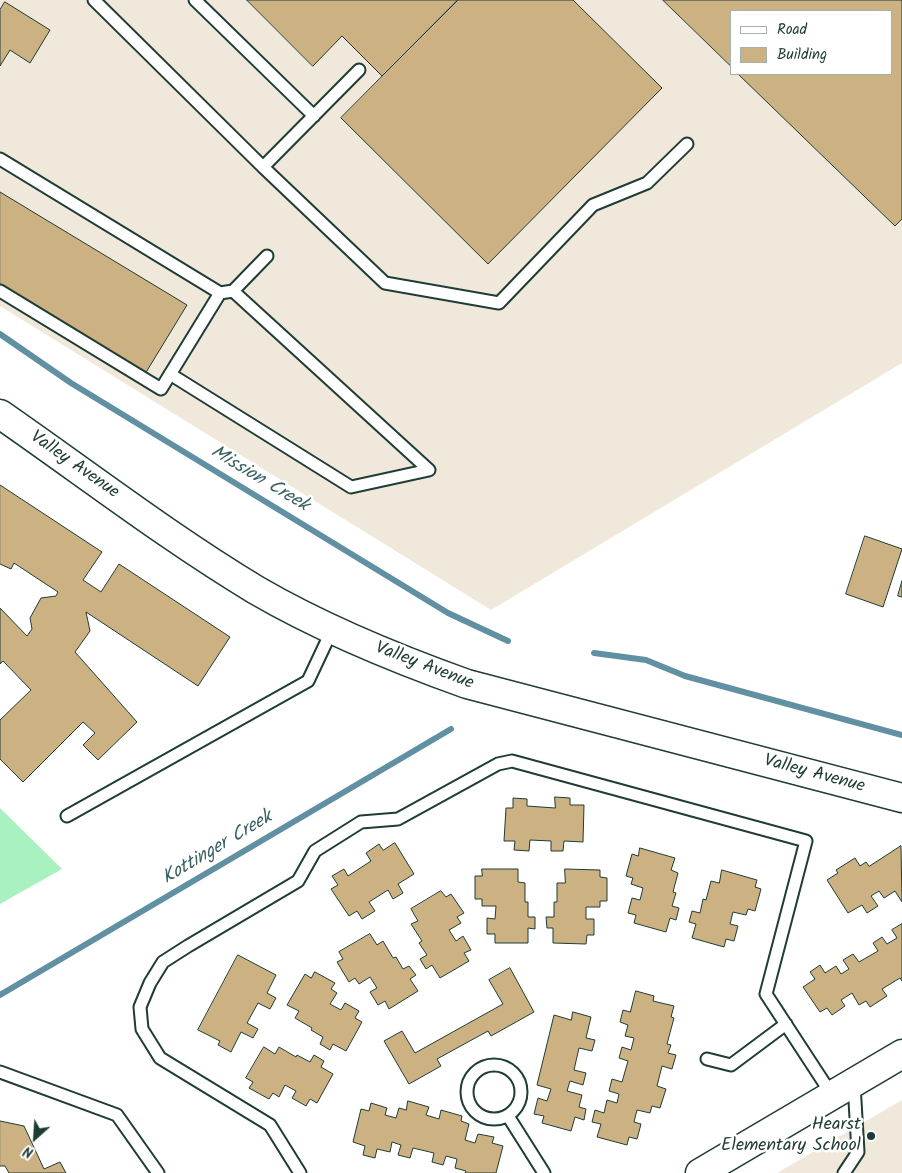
<!DOCTYPE html>
<html>
<head>
<meta charset="utf-8">
<style>
  body { margin:0 }
  #map { position:relative; width:902px; height:1173px; overflow:hidden; background:#fff; font-family:Kalam,sans-serif }
  canvas { display:block }
  .legend { position:absolute; left:730px; top:10px; width:162px; height:65px; box-sizing:border-box; background:#fff; border:1px solid #a5b1ae; margin:0; padding:6px 9px; list-style:none; font-size:15px; color:#1f3d34 }
  .legend li { display:flex; align-items:center; gap:10px; height:25px }
  .legend b { width:25px; border:1px solid #a5b1ae }
  .north { position:absolute; left:10px; top:1113px; width:50px; height:50px; -webkit-text-stroke:4px #fff; paint-order:stroke; rotate:206deg; font-size:14px; font-weight:700; line-height:20px; text-align:center; color:#1f3d34 }
  .north::after { content:''; display:block; margin:auto; width:18px; height:22px; background:#1f3d34; clip-path:polygon(50% 0,100% 100%,50% 72%,0 100%) }
</style>
</head>
<body>
<div id="map">
<canvas width="902" height="1173"></canvas>
<ul class="legend">
<li><b style="height:6px;background:#fff"></b>Road</li>
<li><b style="height:14px;background:#ccb182"></b>Building</li>
</ul>
<div class="north">N</div>
</div>
<script>
const context = document.querySelector('canvas').getContext('2d');
context.lineJoin = 'round';
function paint(path, color) { context.fillStyle = color; context.fill(path, 'evenodd'); }
function strokePath(path, color, width, dash) { context.strokeStyle = color; context.lineWidth = width; context.lineCap = dash ? 'butt' : 'round'; context.setLineDash(dash || []); context.stroke(path); }
function drawText(font, color, halo, rows, align = 'center') {
  context.font = font + ' Kalam,sans-serif'; context.lineWidth = 5; context.setLineDash([]); context.textBaseline = 'middle'; context.strokeStyle = halo; context.fillStyle = color; for (const [text, x, y, turn = 0] of rows) {
    context.save(); context.translate(x, y); context.rotate((+turn || 0) * Math.PI / 180); context.textAlign = isNaN(turn) ? turn : align; if (halo) context.strokeText(text, 0, 0); context.fillText(text, 0, 0); context.restore();
  }
}
paint(new Path2D(`
  M0,0H902V363L491,610L0,306ZM731,11H891V74H731Z
  M902,1100V1173H777Z`), '#f0e8da');
paint(new Path2D(`
  M0,808L62,869L0,904Z`), '#a9f2bf');
strokePath(new Path2D(`
  M0,334L71,383L448,613L508,641
  M594,653L646,660L685,676L902,735
  M0,995L451,729`), '#6190a2', 6);
const building = new Path2D(`
  M247,0H458L382,76L342,36L313,66Z
  M458,0H573L662,88L488,264L341,118Z
  M663,0H902V219L895,226L738,74H891V11H731V66Z
  M5,2L50,30L30,63L10,50L0,66V10Z
  M0,192L187,305L145,374L0,286Z
  M0,485L102,552L83,580L101,592L119,564L230,637L198,686L86,612L90,631L75,652L137,722L98,760L83,745L95,733L83,722L23,782L0,759V720L31,690L3,661L0,664V608L27,636L32,629L30,618L41,598L56,596L58,592L14,563L11,569L0,564Z
  M865,536L902,549L883,607L846,594Z
  M902,581V597L898,596Z
  M555,797L570,798V805H584L583,842L564,841L563,851H551V841L530,840L529,851L514,850L515,841H504L506,808H513V798L527,799V806L555,808Z
  M395,843L414,874L398,884L403,893L393,899L388,890L369,902L375,911L362,919L357,911L349,916L331,889L338,885L332,876L344,869L348,876L371,861L366,853L379,844L383,850Z
  M901,846L902,902L895,891L884,898L879,891L871,896L878,906L867,913L862,905L848,913L827,880L838,873L836,870L855,858L860,866L866,862L869,866Z
  M640,848L675,858L671,870L678,873L673,892L676,893L672,906L679,908L676,920L670,918L666,932L634,923L636,915L628,913L632,898L640,900L643,888L631,884L633,878L626,876L632,854L638,856Z
  M482,869H518V882L525,883V902H528V917H535V929L528,928V943H495V934H487V918L495,919L496,906H482V899H475V876H482Z
  M565,869L600,870V877L607,878V901H600V907H586V919H594V935H587L586,944L553,943V928H547L546,917H554V902H557V883H565Z
  M722,870L757,880L755,887L761,889L755,911L748,909L746,915L733,912L730,924L738,926L734,941L726,939L724,947L692,938L696,924L689,922L692,911L700,913L703,899L706,900L711,881L719,883Z
  M441,891L446,897L451,894L464,913L457,917L461,923L449,930L456,941L463,936L471,950L464,953L469,961L440,978L432,965L426,969L420,959L427,955L419,943L422,941L411,924L418,921L411,909Z
  M902,924V981L900,978L882,989L887,996L870,1007L866,1001L859,1005L852,993L841,1000L845,1006L832,1015L827,1008L820,1012L803,987L815,979L810,972L820,965L825,973L836,966L841,974L849,969L843,960L853,954L859,962L878,951L873,943L882,937L887,944L897,938L892,930Z
  M370,934L377,945L383,941L393,958L396,957L403,969L409,966L416,975L410,979L418,991L389,1009L385,1001L378,1005L370,992L377,988L370,977L359,984L355,978L349,982L337,962L343,959L339,952Z
  M238,955L276,975L267,993L276,998L270,1009L258,1003L247,1023L258,1029L253,1038L241,1032L231,1052L218,1045L220,1041L198,1030Z
  M510,968L534,1012L491,1036L488,1031L437,1059L441,1066L409,1084L384,1041L402,1031L415,1053L503,1004L489,980Z
  M315,972L335,983L331,989L337,993L330,1004L341,1010L345,1003L359,1011L355,1018L362,1022L346,1051L333,1044L330,1050L320,1044L323,1037L311,1030L312,1028L295,1018L299,1011L287,1005L305,974L311,978Z
  M636,991L654,996L653,1001L674,1006L671,1017L674,1018L667,1044L671,1045L668,1053L676,1055L672,1069L662,1066L657,1086L666,1089L660,1108L652,1106L650,1113L637,1110L634,1122L641,1124L637,1139L629,1137L627,1145L597,1137L601,1124L592,1122L595,1110L604,1113L607,1100L617,1103L619,1094L609,1091L612,1079L622,1082L628,1061L619,1058L622,1047L631,1050L634,1038L625,1036L628,1025L620,1022L623,1010L630,1012Z
  M573,1012L591,1017L586,1038L595,1040L592,1051L579,1048L574,1070L586,1073L583,1085L570,1081L567,1091L582,1095L579,1107L586,1109L584,1120L575,1117L571,1131L542,1123L544,1116L534,1114L538,1098L547,1101L551,1089L537,1085L554,1015L571,1020Z
  M264,1047L275,1054L279,1047L296,1057L297,1055L310,1062L314,1055L324,1061L321,1067L333,1074L317,1103L310,1099L306,1106L292,1098L296,1091L285,1085L279,1097L273,1093L269,1099L249,1088L253,1082L246,1078Z
  M408,1101L429,1107L426,1115L439,1119L441,1110L462,1116L461,1121L469,1124L465,1140L475,1143L478,1134L494,1137L492,1143L503,1146L496,1173H465L466,1171L455,1168L457,1159L446,1156L443,1165L432,1162L434,1153L413,1148L410,1158L398,1155L401,1145L392,1142L390,1152L377,1149L375,1158L363,1155L365,1146L353,1142L361,1109L369,1111L371,1103L387,1108L385,1115L396,1118L399,1108L406,1110Z
  M0,1121L24,1126L44,1169L60,1162L66,1173H9L5,1166H0Z`);
paint(building, '#ccb182');
strokePath(building, '#1f3d34', 1);
const service = new Path2D(`
  M94,0L263,167L359,70
  M195,0L314,116
  M0,159L220,293
  M263,167L385,283L499,303L593,205L647,183L687,144
  M0,291L161,389L220,293L233,291L267,256
  M170,374L351,487L429,470L233,291
  M67,816L308,681L332,630
  M707,1059L731,1065L786,1024
  M467 1092a27 27 0 1 1 54 0a27 27 0 1 1-54 0Z
  M0,1072L117,1115L158,1173
  M508,1116L544,1173
  M300,1173L270,1125L160,1058L142,1029L140,1007L150,983L163,962L188,946L298,881L315,851L361,822L398,819L498,764L512,761L806,841L766,994L832,1095
  M844,1173L858,1152L854,1084`);
const tertiary = new Path2D(`
  M0,414C85,473 168,537 256,590C323,629 394,658 467,684L902,798
  M700,1173L902,1054`);
strokePath(service, '#1f3d34', 15);
strokePath(tertiary, '#1f3d34', 31);
strokePath(service, '#fff', 11);
strokePath(tertiary, '#fff', 28);
for (const [x, y, r, color] of [
  [871,1136,5,"#1f3d34"]
]) { const dot = new Path2D(); dot.arc(x, y, r, 0, 2 * Math.PI); context.fillStyle = color; context.fill(dot); strokePath(dot, '#fff', 2); }
drawText('18px', '#1f3d34', '#fff', [
  ["Valley Avenue",74,466,35],
  ["Valley Avenue",424,667,21],
  ["Valley Avenue",814,775,15]
]);
drawText('18px', '#1f3d34', '#fff', [
  ["Hearst",861,1126],
  ["Elementary School",861,1147]
], 'right');
drawText('italic 19px', '#3a6062', '#fff', [
  ["Mission Creek",259,480,31],
  ["Kottinger Creek",218,849,-31]
]);
</script>
</body>
</html>
